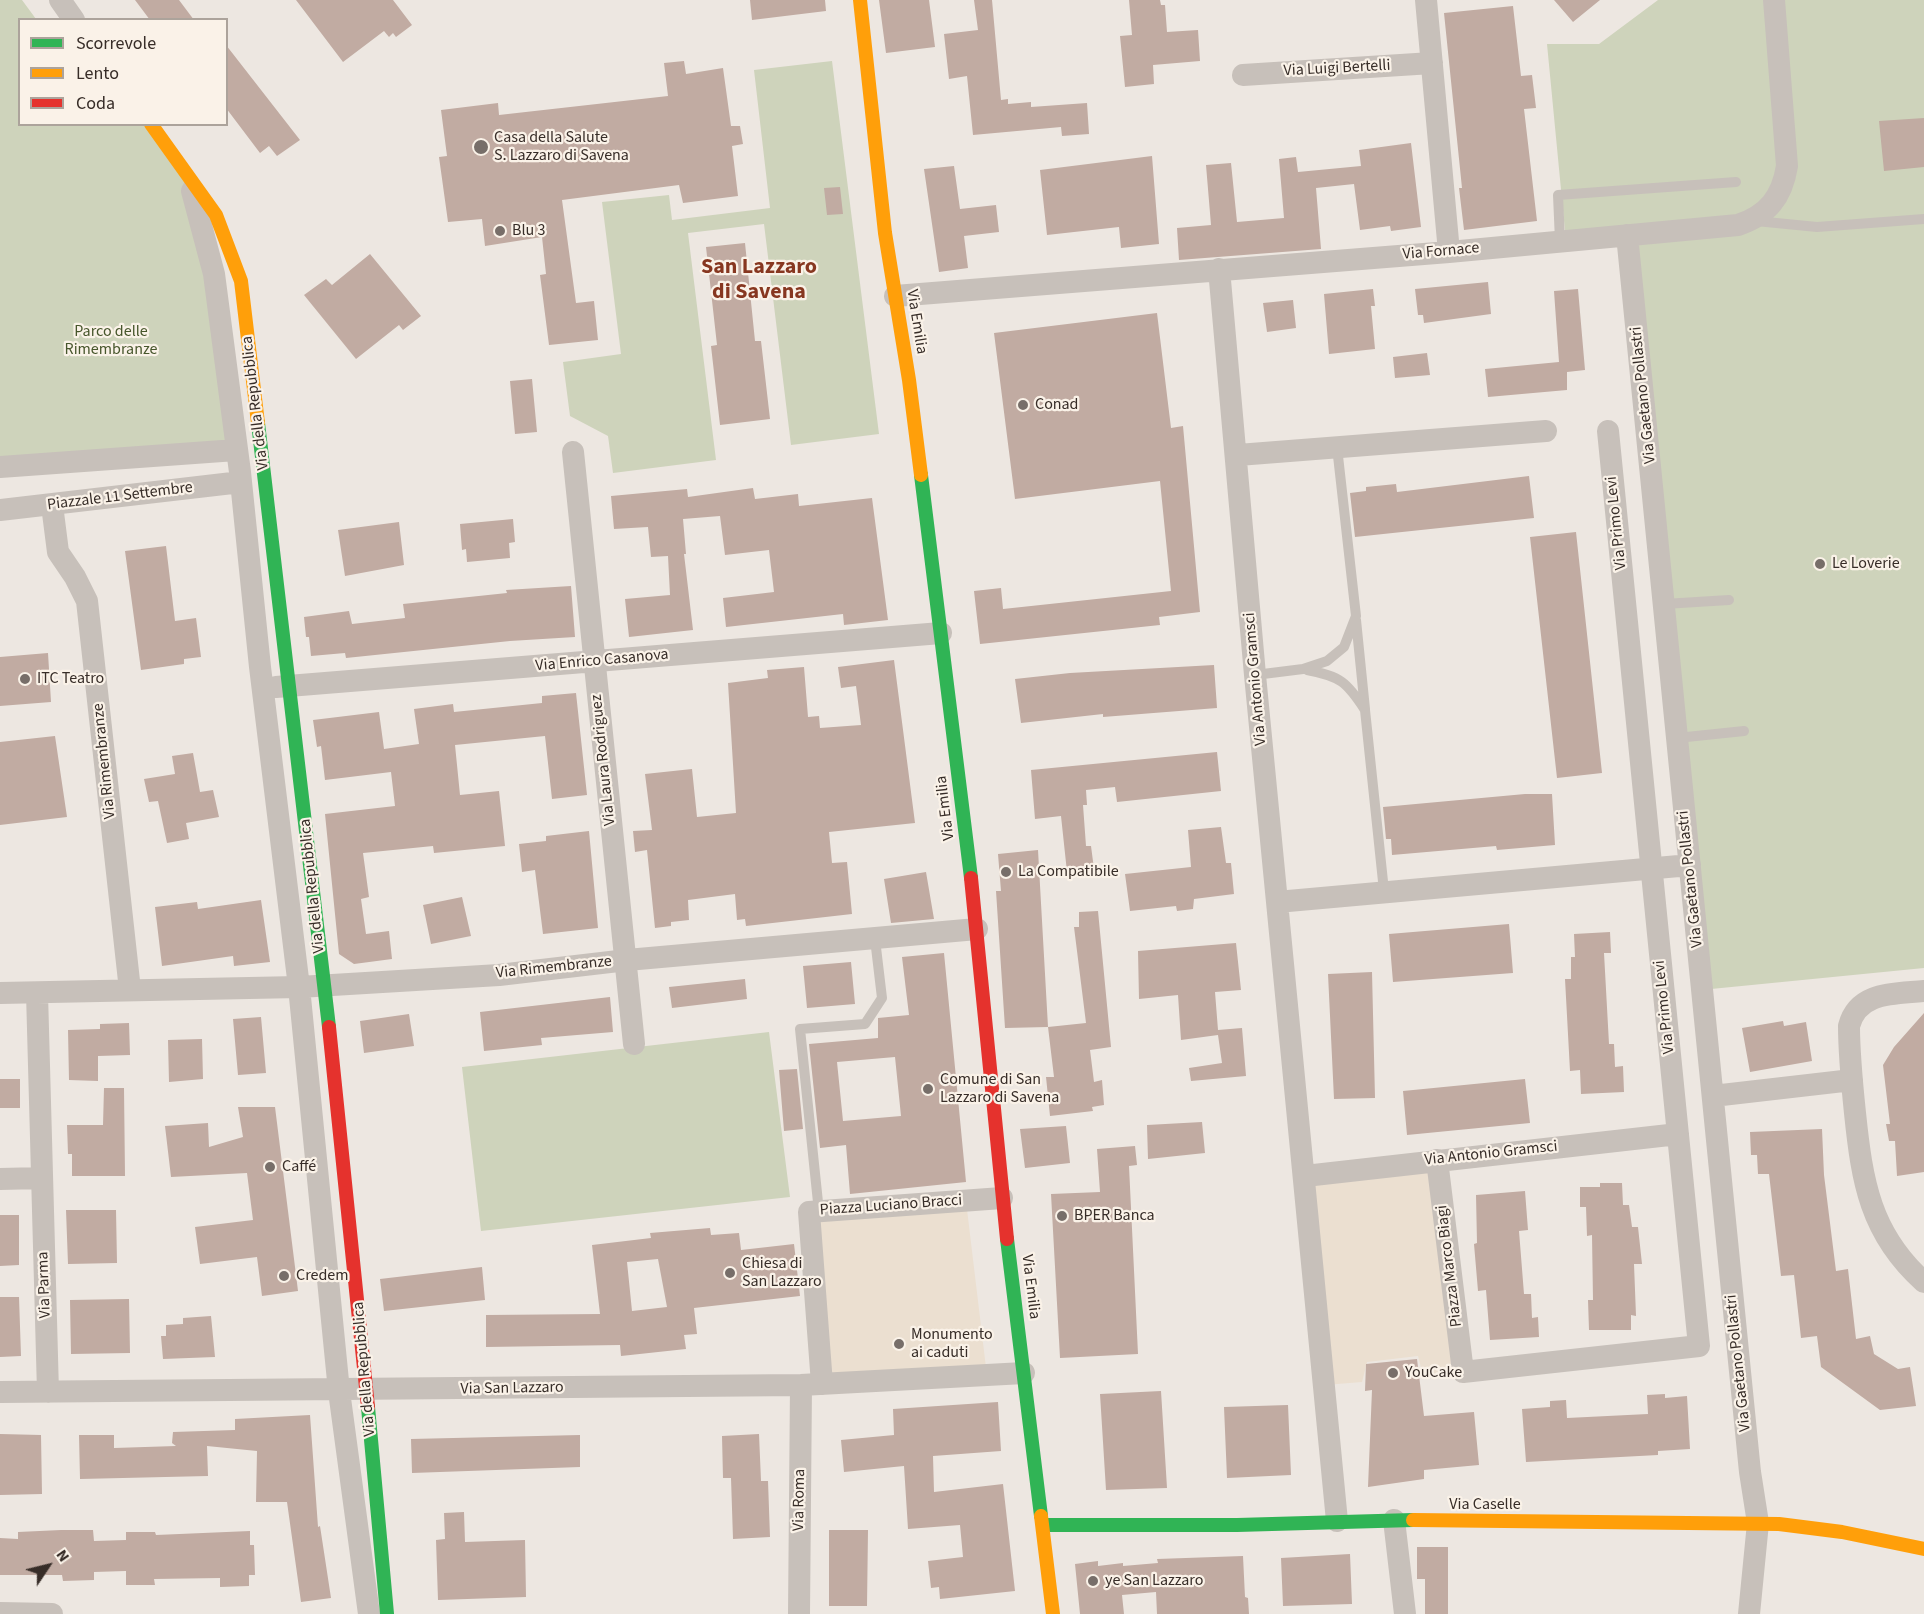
<!DOCTYPE html>
<html>
<head>
<meta charset="utf-8">
<style>
  body { margin:0 }
  #map { position:relative; width:1924px; height:1614px; overflow:hidden; background:#ede7e1; font-family:"Source Sans 3",sans-serif }
  canvas { display:block }
  .legend { position:absolute; left:18px; top:18px; width:210px; height:108px; box-sizing:border-box; background:#faf2e8; border:2px solid #aca39b; margin:0; padding:8px 10px; list-style:none; font-size:18px; color:#372d28 }
  .legend li { display:flex; align-items:center; gap:12px; height:30px }
  .legend b { width:30px; border:2px solid #aca39b }
  .north { position:absolute; left:18px; top:1536px; width:60px; height:60px; -webkit-text-stroke:4px #faf2e8; paint-order:stroke; rotate:55deg; font-size:16px; font-weight:700; line-height:24px; text-align:center; color:#372d28 }
  .north::after { content:''; display:block; margin:auto; width:21px; height:27px; background:#372d28; clip-path:polygon(50% 0,100% 100%,50% 72%,0 100%) }
</style>
</head>
<body>
<div id="map">
<canvas width="1924" height="1614"></canvas>
<ul class="legend">
<li><b style="height:8px;background:#30b455"></b>Scorrevole</li>
<li><b style="height:8px;background:#ff9f0a"></b>Lento</li>
<li><b style="height:8px;background:#e5322d"></b>Coda</li>
</ul>
<div class="north">N</div>
</div>
<script>
const context = document.querySelector('canvas').getContext('2d');
context.lineJoin = 'round';
function paint(path, color) { context.fillStyle = color; context.fill(path, 'evenodd'); }
function strokePath(path, color, width, dash) { context.strokeStyle = color; context.lineWidth = width; context.lineCap = dash ? 'butt' : 'round'; context.setLineDash(dash || []); context.stroke(path); }
function drawText(font, color, halo, rows, align = 'center') {
  context.font = font + ' "Source Sans 3",sans-serif'; context.lineWidth = 4.5; context.setLineDash([]); context.textBaseline = 'middle'; context.strokeStyle = halo; context.fillStyle = color; for (const [text, x, y, turn = 0] of rows) {
    context.save(); context.translate(x, y); context.rotate((+turn || 0) * Math.PI / 180); context.textAlign = isNaN(turn) ? turn : align; if (halo) context.strokeText(text, 0, 0); context.fillText(text, 0, 0); context.restore();
  }
}
paint(new Path2D(`
  M0,0H22L36,19L20,20V124L151,125L186,172L235,442L0,461Z
  M1658,0H1924V968L1701,990L1628,225L1565,231L1547,44H1599Z
  M832,61L879,434L791,445L764,224L688,233L716,460L613,473L608,436L570,416L563,362L621,354L602,202L669,195L672,220L770,208L754,70Z
  M769,1032L790,1197L481,1231L462,1067Z`), '#ced3bb');
paint(new Path2D(`
  M1437,1160L1463,1372L1423,1375L1418,1356L1367,1362L1362,1382L1325,1385L1305,1176Z
  M966,1201L987,1376L822,1384L809,1212Z`), '#ebdfd0');
paint(new Path2D(`
  M135,0H179L194,20H150Z
  M296,0H393L412,25L396,37L393,33L389,37L384,31L343,62Z
  M750,0H825L826,11L752,20Z
  M879,0H929L935,47L886,53Z
  M974,0H992L1001,100L1008,99V104L1031,102V107L1087,103L1089,134L1062,136L1061,127L973,135L967,76L949,79L944,34L978,30Z
  M1129,0H1160L1161,5H1165L1167,32L1198,30L1200,61L1153,65L1154,84L1125,87L1120,36L1132,35Z
  M1554,0H1600L1573,22Z
  M1513,6L1521,76L1532,75L1536,108L1524,109L1537,221L1464,230L1459,188H1462L1444,13Z
  M226,45L300,140L277,156L269,146L260,153L226,108Z
  M684,61L686,74L723,68L731,126H740L743,144L732,146L738,196L683,203L679,185L562,200L576,303L594,301L598,340L549,345L540,275L546,274L542,237L485,246L482,219L448,222L439,157L447,156L441,110L498,103L499,115L668,96L664,63Z
  M1924,118V167L1884,171L1879,121Z
  M1411,143L1421,227L1391,231L1390,226L1360,230L1354,184L1316,188L1321,249L1179,260L1177,228L1211,225L1206,165L1231,163L1237,222L1284,218L1279,159L1296,157L1298,172L1361,166L1359,150Z
  M1152,156L1159,244L1121,248L1119,227L1047,235L1040,170Z
  M954,166L960,209L996,205L999,232L964,236L968,268L939,272L924,169Z
  M840,187L843,214L827,215L824,188Z
  M745,243L755,341H761L770,419L720,425L711,346L717,345L706,247Z
  M370,254L421,316L403,330L399,325L356,359L304,295L326,279L332,285Z
  M1488,282L1491,314L1424,323L1423,315H1418L1415,289Z
  M1373,289L1375,306H1371L1375,349L1329,354L1324,294Z
  M1578,289L1585,370L1567,372V390L1488,397L1485,369L1559,362L1554,291Z
  M1293,300L1296,328L1267,332L1263,303Z
  M1157,313L1171,428L1183,426L1200,612L1159,617L1160,625L980,644L974,591L1001,588L1003,609L1171,591L1160,481L1015,499L994,333Z
  M1427,353L1430,375L1395,378L1393,357Z
  M532,379L537,432L515,434L510,381Z
  M1529,476L1534,518L1355,537L1350,493L1366,491V487L1396,484L1397,492Z
  M753,488L755,499L798,494L799,506L872,498L888,620L844,625L843,614L726,627L723,598L774,592L769,550L725,555L720,516L683,519L686,554H684L693,630L629,637L625,599L670,595L668,556L651,557L648,527L614,529L611,496L687,489L688,497Z
  M513,519L515,542L509,543L510,558L467,562L466,549L462,550L460,524Z
  M399,522L404,565L345,576L338,530Z
  M1576,532L1602,773L1557,778L1530,537Z
  M166,546L175,621L196,618L201,657L184,659V664L141,670L125,551Z
  M571,586L575,637L510,641L346,658L345,653L311,656L309,637H306L304,617L349,611L352,624L405,618L403,604L507,593L506,590Z
  M48,653L51,702L0,706V657Z
  M894,660L915,823L829,832L832,863L847,862L852,914L746,926L745,919L737,920L735,894L688,900L689,920L671,922V926L655,928L647,850L635,852L633,831L652,830L645,774L692,769L697,817L736,813L728,683L768,678L767,670L804,667L808,717L819,716L820,728L861,725L856,686L841,688L838,667Z
  M1214,665L1217,708L1103,717V714L1021,723L1015,679L1070,673Z
  M576,693L587,795L552,799L545,736L455,745L460,795L499,791L505,846L434,853L433,846L363,853L369,897L361,899L366,934L389,931L392,959L354,964L339,954L325,814L395,806L391,772L325,780L321,746L317,747L313,720L379,712L384,749L419,744L414,709L453,704L454,712L542,703V696Z
  M55,736L67,817L0,825V742Z
  M1217,752L1221,791L1117,802L1115,787L1086,790L1087,805H1083L1086,846H1091L1094,869L1067,872L1061,816L1035,819L1031,770Z
  M193,753L200,792L213,790L219,817L186,823L189,839L167,843L158,801L149,802L144,779L175,774L172,756Z
  M1525,794H1552L1555,845L1497,850L1496,846L1392,855L1391,839H1386L1383,807Z
  M1221,827L1226,863H1231L1234,894L1194,899L1193,909L1177,911L1176,906L1130,911L1125,874L1191,867L1188,830Z
  M589,831L598,928L543,934L535,870L522,872L519,844L546,841V836Z
  M1038,850L1048,1027L1005,1028L996,891H1001L998,854Z
  M926,872L934,919L891,923L884,879Z
  M462,897L471,936L431,944L423,905Z
  M261,900L270,962L234,966L233,956L162,966L155,907L197,902L198,909Z
  M1098,911L1111,1047L1090,1050L1094,1082L1102,1080L1104,1105L1092,1107L1093,1111L1050,1116L1046,1077H1054L1048,1027L1086,1023L1074,927H1079V912Z
  M1509,924L1513,973L1393,982L1389,934Z
  M1610,932L1611,953H1604L1609,1044H1614L1615,1067L1623,1066L1624,1092L1581,1094L1580,1070L1570,1071L1565,979H1571V957H1575L1574,934Z
  M1236,943L1241,990L1215,992L1218,1030L1242,1028L1246,1076L1191,1081L1189,1068L1222,1063L1218,1035L1181,1040L1178,995L1139,999L1138,951Z
  M944,953L966,1182L850,1194L846,1145L820,1148L809,1044L878,1038V1018L909,1015L902,957ZM895,1057L901,1116L843,1121L837,1062Z
  M851,962L855,1004L807,1008L803,966Z
  M1372,972L1375,1098L1334,1099L1328,974Z
  M745,979L747,999L672,1008L669,987Z
  M610,997L613,1032L541,1038L542,1045L484,1051L480,1012Z
  M1924,1013V1172L1897,1176L1895,1141H1889L1886,1124H1890L1883,1065L1894,1047Z
  M409,1014L414,1046L364,1053L360,1021Z
  M261,1017L266,1073L238,1075L233,1019Z
  M1783,1021L1784,1026L1806,1022L1812,1061L1750,1072L1742,1028Z
  M129,1023L130,1055L98,1056V1081L69,1080L68,1030L100,1029V1024Z
  M202,1039L203,1079L169,1082L168,1040Z
  M797,1069L803,1129L784,1131L779,1070Z
  M0,1079H20V1108H0Z
  M1525,1079L1530,1123L1407,1135L1403,1091Z
  M104,1088H124L125,1176H72V1154H68L67,1125H103Z
  M238,1107H275L298,1291L262,1296L257,1257L200,1264L195,1227L253,1220L247,1173L171,1177L165,1126L208,1123L209,1147L243,1137Z
  M1202,1122L1205,1153L1148,1159L1147,1125Z
  M1066,1126L1070,1163L1025,1168L1020,1129Z
  M1822,1129L1824,1175L1836,1271L1848,1269L1856,1339L1870,1336L1874,1354L1898,1369L1910,1367L1916,1406L1880,1410L1821,1367L1817,1336L1801,1338L1794,1275L1781,1276L1769,1174H1758L1757,1155H1751L1750,1132Z
  M1135,1146L1137,1165L1129,1166L1138,1354L1060,1358L1051,1194L1100,1192L1097,1149Z
  M1600,1183H1622L1623,1205H1629L1632,1227H1638L1642,1264H1634L1636,1316L1631,1315V1330H1589L1588,1300H1593L1592,1235L1587,1236L1586,1207H1580V1187H1600Z
  M1525,1191L1528,1230L1519,1231L1524,1294H1531L1532,1318L1538,1317L1539,1337L1490,1340L1486,1290L1478,1291L1474,1244L1477,1243L1476,1195Z
  M66,1210H116L117,1263L68,1264Z
  M0,1215H19V1265L0,1266Z
  M710,1228L711,1235L739,1233L741,1250L794,1244L800,1296L694,1308L697,1334L684,1335L686,1349L621,1356L620,1345L486,1347V1315L600,1314L592,1245L651,1238L650,1233ZM658,1259L667,1307L632,1311L627,1262Z
  M482,1267L485,1300L384,1311L380,1279Z
  M0,1297H19L21,1356L0,1357Z
  M129,1299L130,1353L71,1354L70,1300Z
  M211,1316L215,1357L163,1359L161,1336H166V1325L183,1324V1318Z
  M1417,1359L1424,1416L1474,1412L1479,1465L1424,1470V1479L1368,1487L1372,1390L1365,1391L1366,1364Z
  M1161,1391L1167,1488L1106,1490L1100,1394Z
  M1665,1394V1398L1687,1396L1690,1449L1658,1451V1455L1526,1462L1522,1409L1550,1407V1401L1566,1400L1567,1418L1648,1414L1647,1395Z
  M998,1402L1001,1451L933,1456L934,1492L1003,1484L1015,1591L940,1599L939,1587L931,1588L928,1561L963,1557L960,1525L908,1529L904,1466L844,1472L841,1440L894,1435L893,1409Z
  M1288,1405L1291,1475L1227,1478L1224,1407Z
  M310,1415L318,1527L320,1526L331,1598L301,1602L287,1502H256L257,1451L207,1446L208,1476L80,1479L79,1435H114V1448L176,1446L172,1443L173,1432L235,1430V1419Z
  M0,1434L41,1435L42,1494L0,1495Z
  M759,1434L761,1481H768L770,1537L733,1539L731,1478H723L722,1436Z
  M580,1435V1467L412,1473L411,1439Z
  M464,1512L465,1542L525,1540L526,1597L438,1600L436,1540L445,1539L444,1513Z
  M61,1530H93L94,1541L126,1540V1532H155L156,1535L250,1531V1545H254L255,1575H249V1586L220,1587V1578L154,1579L155,1585H126V1571L94,1572V1580L63,1581L62,1575H0V1538L18,1539V1532Z
  M829,1530H868L867,1606H829Z
  M1417,1547H1448V1614H1425V1579H1417Z
  M1350,1554L1352,1604L1283,1606L1281,1558Z
  M1243,1556L1245,1597L1248,1598L1249,1614H1157L1156,1592L1122,1595L1124,1614H1080L1075,1564L1098,1561V1566L1123,1563V1566L1158,1563L1157,1559Z`), '#c1aba2');
strokePath(new Path2D(`
  M1756,221L1817,227L1924,219
  M1560,241L1558,195L1736,182
  M1664,604L1729,600
  M1356,620L1365,709
  M1307,670C1340,676 1347,682 1365,710L1384,891
  M1255,675L1303,669L1327,661L1344,647L1356,616L1337,447
  M1677,738L1744,731
  M819,1212L800,1029L865,1024L882,998L875,939`), '#c7c0ba', 10);
strokePath(new Path2D(`
  M60,0L74,20
  M1426,0L1449,252
  M1243,75L1432,63
  M192,191L214,274L240,472L260,667L299,987L339,1391L369,1614
  M1627,235L1750,1472L1758,1523L1749,1614
  M1219,269L1255,675L1337,1521
  M895,296L1449,252L1738,225C1768,215 1782,197 1787,166L1774,0
  M573,452L634,1044
  M1238,455L1546,431
  M0,467L236,450
  M52,505L58,552L75,577L87,601L130,990
  M0,510L241,482
  M276,687L941,633
  M1277,902L1690,865
  M1924,991C1895,994 1858,991 1849,1026C1849,1055 1852,1084 1855,1113C1862,1181 1870,1234 1924,1282
  M0,993L299,987L499,975L627,960L977,929
  M37,993L48,1392
  M1713,1096L1852,1080
  M1437,1160L1463,1372L1699,1346L1608,431
  M1305,1176L1678,1134
  M0,1179L42,1178
  M822,1384L809,1212L1002,1198
  M0,1392L801,1385L1024,1373
  M1394,1520L1405,1614
  M0,1613L52,1614
  M799,1614L801,1385`), '#c7c0ba', 22);
strokePath(new Path2D(`
  M258,423L329,1027
  M921,475L971,878
  M1007,1239L1041,1516
  M368,1407L387,1614
  M1044,1525H1237L1413,1520`), '#30b455', 14);
strokePath(new Path2D(`
  M860,0L885,233L909,380L921,475
  M151,124L216,215L241,281L258,423
  M1041,1516L1053,1614
  M1413,1520L1779,1524L1842,1532L1924,1549`), '#ff9f0a', 14);
strokePath(new Path2D(`
  M971,878L1007,1239
  M329,1027L368,1407`), '#e5322d', 14);
for (const [x, y, r, color] of [
  [481,147,8,"#776e69"],
  [500,231,6,"#776e69"],
  [1023,405,6,"#776e69"],
  [1820,564,6,"#776e69"],
  [25,679,6,"#776e69"],
  [1006,872,6,"#776e69"],
  [928,1089,6,"#776e69"],
  [270,1167,6,"#776e69"],
  [1062,1216,6,"#776e69"],
  [730,1273,6,"#776e69"],
  [284,1276,6,"#776e69"],
  [899,1344,6,"#776e69"],
  [1393,1373,6,"#776e69"],
  [1093,1581,6,"#776e69"]
]) { const dot = new Path2D(); dot.arc(x, y, r, 0, 2 * Math.PI); context.fillStyle = color; context.fill(dot); strokePath(dot, '#faf2e8', 2); }
drawText('16px', '#372d28', '#faf2e8', [
  ["Via Luigi Bertelli",1337,69,-3],
  ["Via Fornace",1441,252,-5],
  ["Via Emilia",916,322,81],
  ["Via Gaetano Pollastri",1644,395,-96],
  ["Via della Repubblica",256,403,-97],
  ["Piazzale 11 Settembre",120,497,-7],
  ["Via Primo Levi",1617,523,-96],
  ["Via Enrico Casanova",602,661,-5],
  ["Via Antonio Gramsci",1256,679,-95],
  ["Via Laura Rodriguez",604,760,-96],
  ["Via Rimembranze",105,761,-96],
  ["Via Emilia",946,808,-97],
  ["Via Gaetano Pollastri",1691,879,-96],
  ["Via della Repubblica",313,886,-96],
  ["Via Rimembranze",554,968,-6],
  ["Via Primo Levi",1665,1007,-96],
  ["Via Antonio Gramsci",1491,1154,-6],
  ["Piazza Luciano Bracci",891,1206,-4],
  ["Piazza Marco Biagi",1450,1266,-97],
  ["Via Parma",45,1285,-92],
  ["Via Emilia",1030,1287,83],
  ["Via Gaetano Pollastri",1739,1363,-96],
  ["Via della Repubblica",365,1369,-95],
  ["Via San Lazzaro",512,1389,-1],
  ["Via Roma",800,1500,-89],
  ["Via Caselle",1485,1505]
]);
drawText('16px', '#372d28', '#faf2e8', [
  ["Casa della Salute",494,138],
  ["S. Lazzaro di Savena",494,156],
  ["Blu 3",512,231],
  ["Conad",1035,405],
  ["Le Loverie",1832,564],
  ["ITC Teatro",37,679],
  ["La Compatibile",1018,872],
  ["Comune di San",940,1080],
  ["Lazzaro di Savena",940,1098],
  ["Caffé",282,1167],
  ["BPER Banca",1074,1216],
  ["Chiesa di",742,1264],
  ["San Lazzaro",742,1282],
  ["Credem",296,1276],
  ["Monumento",911,1335],
  ["ai caduti",911,1353],
  ["YouCake",1405,1373],
  ["ye San Lazzaro",1105,1581]
], 'left');
drawText('16px', '#47562c', '#faf2e8', [
  ["Parco delle",111,332],
  ["Rimembranze",111,350]
]);
drawText('bold 22px', '#873720', '#faf2e8', [
  ["San Lazzaro",759,268],
  ["di Savena",759,293]
]);
</script>
</body>
</html>
